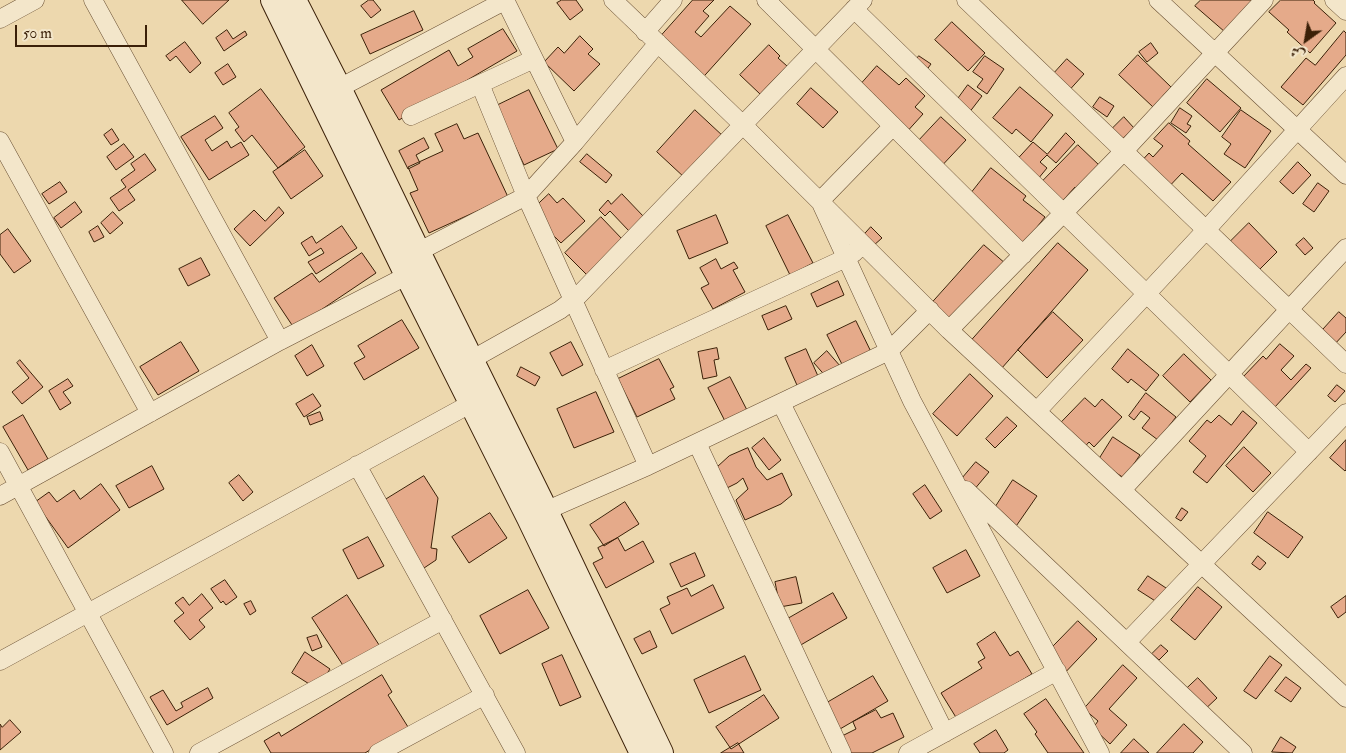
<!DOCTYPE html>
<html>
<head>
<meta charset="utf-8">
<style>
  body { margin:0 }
  #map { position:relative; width:1346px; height:753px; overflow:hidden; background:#edd8ae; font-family:"IM FELL Double Pica",Amiri,serif }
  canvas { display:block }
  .north { position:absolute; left:1281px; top:15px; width:50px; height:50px; -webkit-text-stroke:4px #f3e6ca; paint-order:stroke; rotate:212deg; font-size:14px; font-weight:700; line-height:20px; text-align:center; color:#3b2008 }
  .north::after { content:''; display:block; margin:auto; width:18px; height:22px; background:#3b2008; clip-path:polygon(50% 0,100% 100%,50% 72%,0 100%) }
  .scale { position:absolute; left:15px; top:25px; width:132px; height:22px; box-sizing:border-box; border:2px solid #3b2008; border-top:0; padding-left:6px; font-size:15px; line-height:18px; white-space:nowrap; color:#3b2008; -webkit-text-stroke:4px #f3e6ca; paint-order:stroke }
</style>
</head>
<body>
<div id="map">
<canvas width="1346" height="753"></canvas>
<div class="north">ش</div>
<div class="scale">50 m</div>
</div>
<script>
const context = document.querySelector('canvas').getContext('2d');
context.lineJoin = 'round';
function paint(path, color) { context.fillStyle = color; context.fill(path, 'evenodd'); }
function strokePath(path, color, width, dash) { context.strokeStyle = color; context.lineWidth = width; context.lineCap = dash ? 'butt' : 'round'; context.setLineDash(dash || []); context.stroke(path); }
const building = new Path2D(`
  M182,0H229L203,24Z
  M369,0H373L381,10L371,18L361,6Z
  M562,0H576L583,10L570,20L557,3Z
  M693,0H714L703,11L709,16L695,32L701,37L730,6L751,24L697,84L653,45Z
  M1201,0H1254L1225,32L1195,6Z
  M1281,0H1313L1315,2L1314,3L1336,23L1310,53L1287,32L1289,30L1269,12Z
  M414,11L423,30L370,54L361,35Z
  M952,22L985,53L968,71L935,40Z
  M503,29L517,51L399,120L381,90L449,50L458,66L473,57L468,49Z
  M227,30L233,39L245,31L247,35L224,51L216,38Z
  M1344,31L1346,33V55L1303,105L1281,87L1306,58L1315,65Z
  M580,36L593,49L588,54L600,64L574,91L544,62L558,47L564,53Z
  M185,42L201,63L190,73L176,56L170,61L166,56Z
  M1151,43L1158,53L1147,62L1139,52Z
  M769,45L780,56L778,58L787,66L760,94L740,75Z
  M1138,55L1171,87L1153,107L1119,75Z
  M919,56L931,64L920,79L908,70Z
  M985,56L1004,69L987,94L977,87L983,79L973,72Z
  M1067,59L1084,74L1065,95L1048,80Z
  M228,64L236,77L223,85L215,73Z
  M877,66L899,85L906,78L925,96L915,107L923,114L904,135L855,91Z
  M1207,79L1241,108L1220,132L1187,103Z
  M968,85L982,96L965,118L952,107Z
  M1020,87L1053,115L1031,142L1016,129L1012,134L993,118Z
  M811,88L838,112L823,128L797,104Z
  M261,89L305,147L278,168L252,135L244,142L235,130L239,127L229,113Z
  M529,90L558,149L524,165L496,106Z
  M1100,97L1114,106L1107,117L1093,107Z
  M1180,108L1192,116L1187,124L1191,126L1186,133L1171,123Z
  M695,110L724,137L685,178L657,152Z
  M1241,110L1271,131L1245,168L1224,154L1231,144L1222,137Z
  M215,116L223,128L205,140L212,151L227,141L231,148L241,142L249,155L209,180L181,137Z
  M941,117L966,140L936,172L911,149Z
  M1124,117L1134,128L1113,148L1103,138Z
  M1169,123L1190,141L1188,144L1231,182L1213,201L1182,173L1162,194L1135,168L1149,153L1153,157L1163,146L1154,139Z
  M457,124L464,139L478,133L508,197L429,233L410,193L418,190L408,167L443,151L435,134Z
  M112,129L119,140L111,145L104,135Z
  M1066,133L1075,142L1056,163L1047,155L1040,162L1047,168L1033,185L1011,166L1033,142L1047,154Z
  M424,138L429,148L416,155L420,163L408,169L399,151Z
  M124,144L134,157L116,170L107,157Z
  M1078,145L1100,166L1077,189L1075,187L1058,206L1038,186Z
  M305,150L323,176L291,199L273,172Z
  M145,154L156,170L128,190L135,200L119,211L110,198L126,187L121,180L135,170L131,164Z
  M587,154L612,175L606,183L580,162Z
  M1298,162L1311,175L1293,194L1280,182Z
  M991,168L1026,196L1023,200L1045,217L1018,251L965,201Z
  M60,182L67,192L49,204L42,194Z
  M1318,183L1329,191L1314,212L1303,204Z
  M549,194L557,203L563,198L585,221L561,243L530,212Z
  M622,194L644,217L629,231L610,211L605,216L599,210L608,200L611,204Z
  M75,202L82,212L61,228L54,218Z
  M279,207L284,213L250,246L234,229L254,210L265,221Z
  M113,212L123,223L110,234L101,223Z
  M716,215L728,243L689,259L677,231Z
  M788,215L813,263L790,275L766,226Z
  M601,217L623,240L588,276L565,253Z
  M1249,223L1277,252L1253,276L1225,247Z
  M98,226L104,237L94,242L89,232Z
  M342,226L357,248L316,274L308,262L324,253L321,248L309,256L301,243L312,236L316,243Z
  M871,227L882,238L873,246L863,236Z
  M8,229L31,261L14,273L0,254V235Z
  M1304,238L1313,248L1305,255L1296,245Z
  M1058,243L1088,270L994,377L963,350Z
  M984,245L1006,264L944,333L923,313Z
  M362,253L376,273L294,328L274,298L312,273L319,282Z
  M201,258L210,275L188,286L179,269Z
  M716,259L721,269L734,262L738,268L733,270L745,292L713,309L701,288L709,284L700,268Z
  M838,281L844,295L817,307L811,294Z
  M786,306L792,319L768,330L762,316Z
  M1053,312L1083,340L1047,378L1018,350Z
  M1339,312L1346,318V332L1333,346L1319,334Z
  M402,320L419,348L364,380L354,363L365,357L358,346Z
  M856,321L874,358L846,372L827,335Z
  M181,342L199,371L158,395L140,367Z
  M571,342L583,365L562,376L550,353Z
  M1280,344L1294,356L1281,370L1291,380L1306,364L1311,368L1274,408L1242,378L1263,356L1266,359Z
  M312,345L324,366L307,376L295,356Z
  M717,348L719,359L714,360L717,376L703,379L698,352Z
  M806,349L821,383L800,392L785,358Z
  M1128,349L1159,375L1146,391L1131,379L1128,383L1112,369Z
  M827,351L841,367L828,379L814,363Z
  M1184,354L1211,380L1190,402L1163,376Z
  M659,359L674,387L670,389L675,399L637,417L618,379Z
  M20,360L43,387L22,404L12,392L29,378L17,363Z
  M521,367L540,377L535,386L517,376Z
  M970,374L993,396L957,436L933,414Z
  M730,377L749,414L727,425L708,388Z
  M68,379L73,386L63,392L71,403L60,410L49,391Z
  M1337,385L1345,391L1335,402L1328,396Z
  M596,392L614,432L574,448L557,409Z
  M1146,393L1176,417L1158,440L1142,428L1150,418L1141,411L1134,420L1129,416Z
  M313,394L321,406L304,417L296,404Z
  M1085,398L1095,407L1102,399L1122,417L1094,447L1089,442L1081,451L1056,428Z
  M1243,411L1257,423L1207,483L1193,472L1206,456L1189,441L1207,420L1211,423L1219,415L1231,425Z
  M320,412L323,420L310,425L307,417Z
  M23,415L48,459L28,470L3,427Z
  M1007,417L1017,426L995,448L986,439Z
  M1113,437L1140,455L1124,478L1098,461Z
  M764,438L781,460L769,470L752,448Z
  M1346,440V470L1345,471L1330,458Z
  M1244,447L1271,473L1253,492L1226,466Z
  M748,448L756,467L767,480L782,473L792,495L781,504L745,520L736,500L748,489L743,478L737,483L727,488L717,467L729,456Z
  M976,462L989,472L973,491L960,481Z
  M152,466L164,489L129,508L116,486Z
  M239,475L253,492L243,501L229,483Z
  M424,476L438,498L431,548L437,549L436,560L421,570L396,532L398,521L385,500Z
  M1013,480L1037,496L1012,532L989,517Z
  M101,484L120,510L68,548L35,502L49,492L57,502L74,490L80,499Z
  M925,485L942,511L930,519L913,494Z
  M625,502L639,524L604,546L590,525Z
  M1182,508L1188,512L1181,521L1176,518Z
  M1268,512L1303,537L1288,558L1254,533Z
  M490,513L507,538L469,563L452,537Z
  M368,537L384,566L358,579L343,550Z
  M618,538L625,551L643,541L654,562L606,588L593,563L603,558L598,548Z
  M966,550L980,576L947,593L933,568Z
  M695,553L705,576L681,587L670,564Z
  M1258,556L1266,563L1260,570L1252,564Z
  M1148,576L1169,590L1160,604L1138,590Z
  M796,577L802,603L780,607L775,582Z
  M225,580L237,597L226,605L223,601L221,603L211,589Z
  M713,585L724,608L672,634L660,609L670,604L667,597L687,588L691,596Z
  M1198,587L1222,607L1195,640L1171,620Z
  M528,590L549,628L500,654L480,616Z
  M833,593L847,618L799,646L784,621Z
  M202,594L213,608L199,620L205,627L190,640L174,621L184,613L175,603L183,597L189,605Z
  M347,595L381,648L346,670L312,618Z
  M1346,596V612L1338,618L1331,607Z
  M251,601L256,611L250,615L244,604Z
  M1078,621L1097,639L1059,679L1040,660Z
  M650,631L657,647L642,654L634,639Z
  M995,632L1010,656L1018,651L1032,674L957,719L941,693L982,668L978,662L985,658L977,644Z
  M317,635L322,647L312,651L307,638Z
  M1161,645L1168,651L1159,660L1152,654Z
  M305,652L330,669L317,689L292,673Z
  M562,655L581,697L560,706L542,664Z
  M745,656L761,690L709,713L694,680Z
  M1270,656L1282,665L1256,699L1244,691Z
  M1123,665L1137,678L1109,709L1127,725L1110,744L1093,728L1098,721L1084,709Z
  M382,675L392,692L388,695L408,727L365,753H271L264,741L279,732L281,736Z
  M873,676L888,701L840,729L825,704Z
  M1286,677L1301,688L1291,702L1275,691Z
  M1198,678L1217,698L1201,713L1182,693Z
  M208,688L213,698L167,725L150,697L163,690L176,711L183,707L181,703Z
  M764,695L779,718L731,749L716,727Z
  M1046,699L1084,753H1048L1035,734L1037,732L1024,714Z
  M876,710L881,718L893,713L904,737L872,753H850L842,736L856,729L853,722Z
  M10,720L21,732L0,750V724L2,727Z
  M1184,724L1203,742L1193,753H1157Z
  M996,730L1008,750L1004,753H980L974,744Z
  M1281,737L1296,747L1292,753L1272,752Z
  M1134,739L1149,753H1121Z
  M738,743L744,753H721Z`);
paint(building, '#e5aa8a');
strokePath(building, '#3b2008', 1);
const street = new Path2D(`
  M93,0L280,341
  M505,0L575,142
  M613,0L743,125L949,330L1346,698
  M766,0L1023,255
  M966,0L1346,364
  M1158,0L1346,175
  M1334,0L1346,11
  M854,9L1309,452
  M0,19L35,0
  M645,32L673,0
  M480,84L526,196L648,466
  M328,94L506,0
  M411,116L534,59
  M893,126L820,201L912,401L1100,753
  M0,141L150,413
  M408,257L526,196L575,142L658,43
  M949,330L1124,151L1264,0
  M471,360L560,310L579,295L863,0
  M604,370L846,258L855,252
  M781,403L945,733
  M1037,411L1206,230L1346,76
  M697,443L842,753
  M0,452L164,753
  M357,465L516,753
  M966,490L1243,753
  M1122,490L1346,248
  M0,496L280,341L418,270
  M536,515L648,466L889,351L930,310
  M1127,642L1346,413
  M0,661L481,398
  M199,753L443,620
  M378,753L485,695
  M908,753L1057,671`);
const secondary = new Path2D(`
  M273,0L407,275L529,518L642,753
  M294,0L339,88L425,266L546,511L661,753`);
strokePath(street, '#684e32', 19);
strokePath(secondary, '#3b2008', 26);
strokePath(street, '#f3e6ca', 18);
strokePath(secondary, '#f3e6ca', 24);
</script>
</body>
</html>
